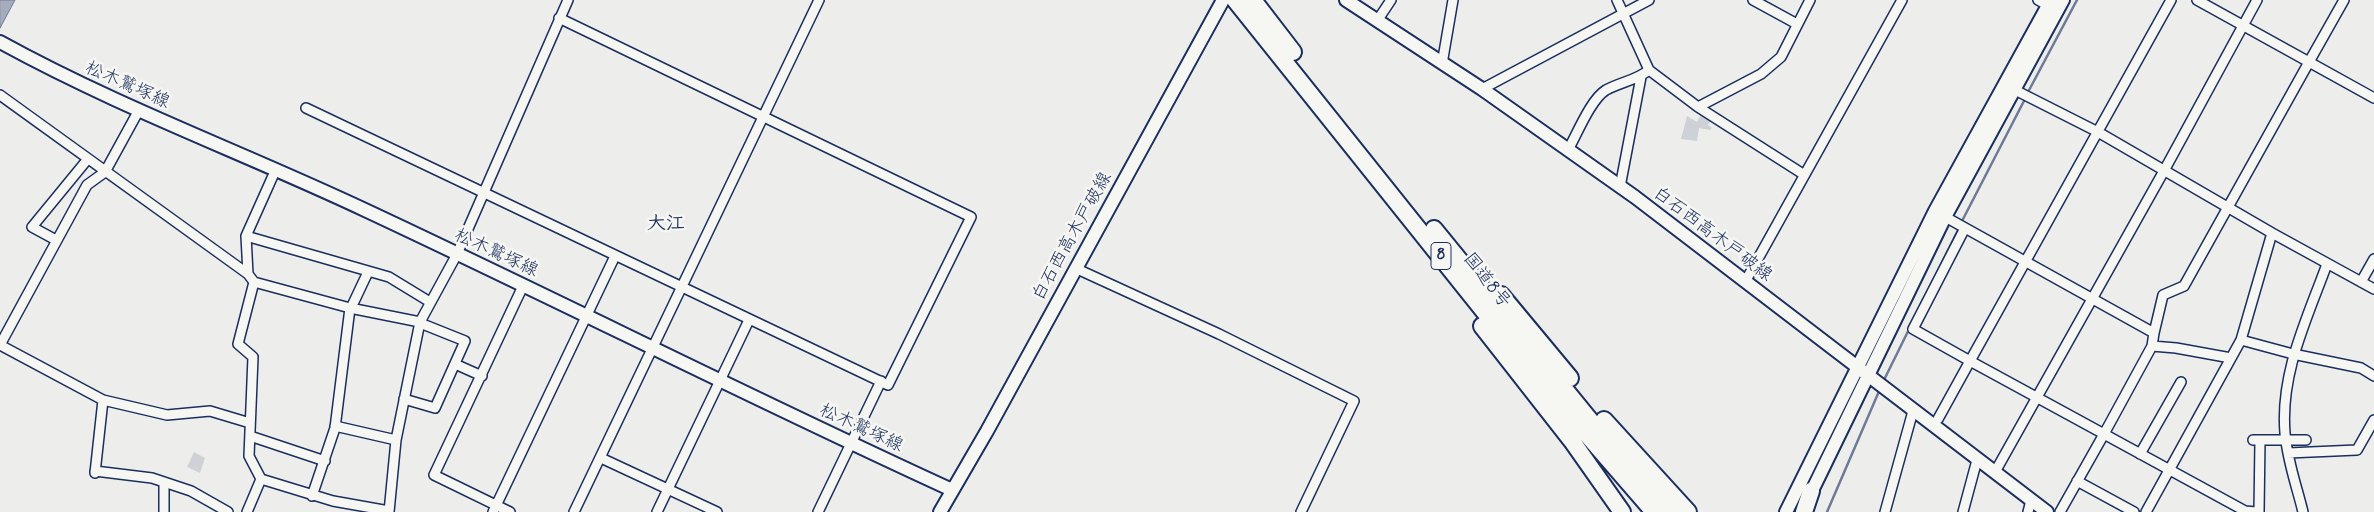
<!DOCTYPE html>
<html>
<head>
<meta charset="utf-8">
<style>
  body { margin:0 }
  canvas { display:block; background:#edeeec }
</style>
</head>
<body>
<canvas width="2374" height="512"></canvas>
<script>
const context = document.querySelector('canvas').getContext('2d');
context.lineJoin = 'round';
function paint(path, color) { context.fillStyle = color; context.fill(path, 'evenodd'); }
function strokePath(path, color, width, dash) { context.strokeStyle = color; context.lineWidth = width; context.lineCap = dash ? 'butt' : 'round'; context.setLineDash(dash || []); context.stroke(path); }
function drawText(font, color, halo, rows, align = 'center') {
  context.font = font + ' Mynerve,"Klee One",sans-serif'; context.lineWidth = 5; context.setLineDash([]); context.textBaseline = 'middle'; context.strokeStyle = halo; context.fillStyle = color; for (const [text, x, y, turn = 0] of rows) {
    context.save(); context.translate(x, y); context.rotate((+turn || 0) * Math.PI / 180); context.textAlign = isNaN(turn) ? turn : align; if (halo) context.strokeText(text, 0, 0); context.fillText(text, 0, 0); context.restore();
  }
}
paint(new Path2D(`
  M1701,114L1711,120L1708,125L1712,128L1710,130L1699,128L1697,141L1681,139L1687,116L1697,122Z
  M194,452L205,458L200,473L187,467Z`), '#ced2d7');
const water = new Path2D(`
  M0,0H15L0,28Z`);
paint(water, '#a5acbc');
strokePath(water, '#6e7a96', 1);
strokePath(new Path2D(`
  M2027,94L2077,0
  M1961,223L2025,99
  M1883,382L1959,228
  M1827,512L1880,389`), '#6e7a96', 2.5);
const street = new Path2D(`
  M1617,0L1649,70L1698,107L1803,174
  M1753,0L1797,24
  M2038,0L2053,8
  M2344,0L2309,62L2374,98
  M1377,21L1391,0
  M1442,64L1453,0
  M2009,87L2098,132L2272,233L2374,289
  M1482,89L1649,0
  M0,95L248,274L254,282L238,344L253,357L249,456L261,479L333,501L389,511
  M1698,107L1761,74L1781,57L1810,0
  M306,108L888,385L971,217L559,18
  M139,110L105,172L87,185L0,345L103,400L167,415L210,411L250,423
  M1568,150C1577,134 1591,99 1606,90C1621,82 1637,80 1649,70
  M1620,187L1641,77
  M1940,214L2154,333L2152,346L2176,348L2231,358
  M246,236L389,277L430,302
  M56,240L32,227L87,160
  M1075,268L1219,334L1354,401L1301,512
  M248,274L246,236L276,169
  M254,282L350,308L420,322
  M1745,282L1902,0
  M2361,282L2374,259
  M351,308L368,272
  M2154,333L2163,295L2184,286L2309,62L2197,0
  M2241,340L2293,354L2361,368L2374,376
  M2152,346L2104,434L2245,511L2256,512
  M455,364L482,376
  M404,399L435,408L465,341L420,323
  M1938,419L1970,361L1913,329L1965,228
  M335,426L396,440
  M250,436L325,461
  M2253,440H2306
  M2288,453L2357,450L2374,420
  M2140,454L2181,382
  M601,458L717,512
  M95,471L152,478L191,491L228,512
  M1995,472L2165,169L2257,0
  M95,473L103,400
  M2077,481L2134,512
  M312,496L335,428L350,308
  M164,512V482
  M247,512L261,479
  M389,512L396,440L420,322L457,254L568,0
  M493,512L615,256
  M510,512L434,475L523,286
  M574,512L819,0
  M657,512L749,320
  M818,512L881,381
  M1885,512L1913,411
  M1963,512L1977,460
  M2028,512L2031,500
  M2060,512L2104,434L1970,361L2171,0
  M2146,512L2241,340L2272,233
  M2259,512L2260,440
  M2303,512C2297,487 2287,460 2285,433C2280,373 2307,319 2327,264`);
const secondary = new Path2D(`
  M1346,0L1482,89L1635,197L2047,512
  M0,42C118,107 244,153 365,210C562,302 755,400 952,490
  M1808,499L1945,217L2063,0
  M940,512L987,431L1223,0
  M1786,512L1935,211L2051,0`);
const highway = new Path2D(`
  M1235,0L1531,370L1654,512
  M1253,0L1293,52
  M1434,229L1638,479L1669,512
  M1501,295L1570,378
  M1482,326L1572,441L1622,512
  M1604,420L1688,512
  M1804,512L1811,491`);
strokePath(street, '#1b2f5e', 12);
strokePath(secondary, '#1b2f5e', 16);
strokePath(highway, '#1b2f5e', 20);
strokePath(street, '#f6f6f2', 9);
strokePath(secondary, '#f6f6f2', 12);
strokePath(highway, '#f6f6f2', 16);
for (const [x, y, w] of [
  [1441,256,20]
]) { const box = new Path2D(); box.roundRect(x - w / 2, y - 13.5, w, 27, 4); context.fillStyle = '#f6f6f2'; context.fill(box); strokePath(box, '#1b2f5e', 1); }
drawText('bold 16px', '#1b2f5e', null, [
  ["8",1441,256]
]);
drawText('18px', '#1b2f5e', '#f6f6f2', [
  ["松木鷲塚線",127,86,24],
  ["白石西高木戸破線",1712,235,37],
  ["白石西高木戸破線",1073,237,-61],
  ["松木鷲塚線",496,254,25],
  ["国道8号",1486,281,52],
  ["松木鷲塚線",861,429,25]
]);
drawText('bold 19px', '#1b2f5e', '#f6f6f2', [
  ["大江",666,225]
]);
</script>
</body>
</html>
